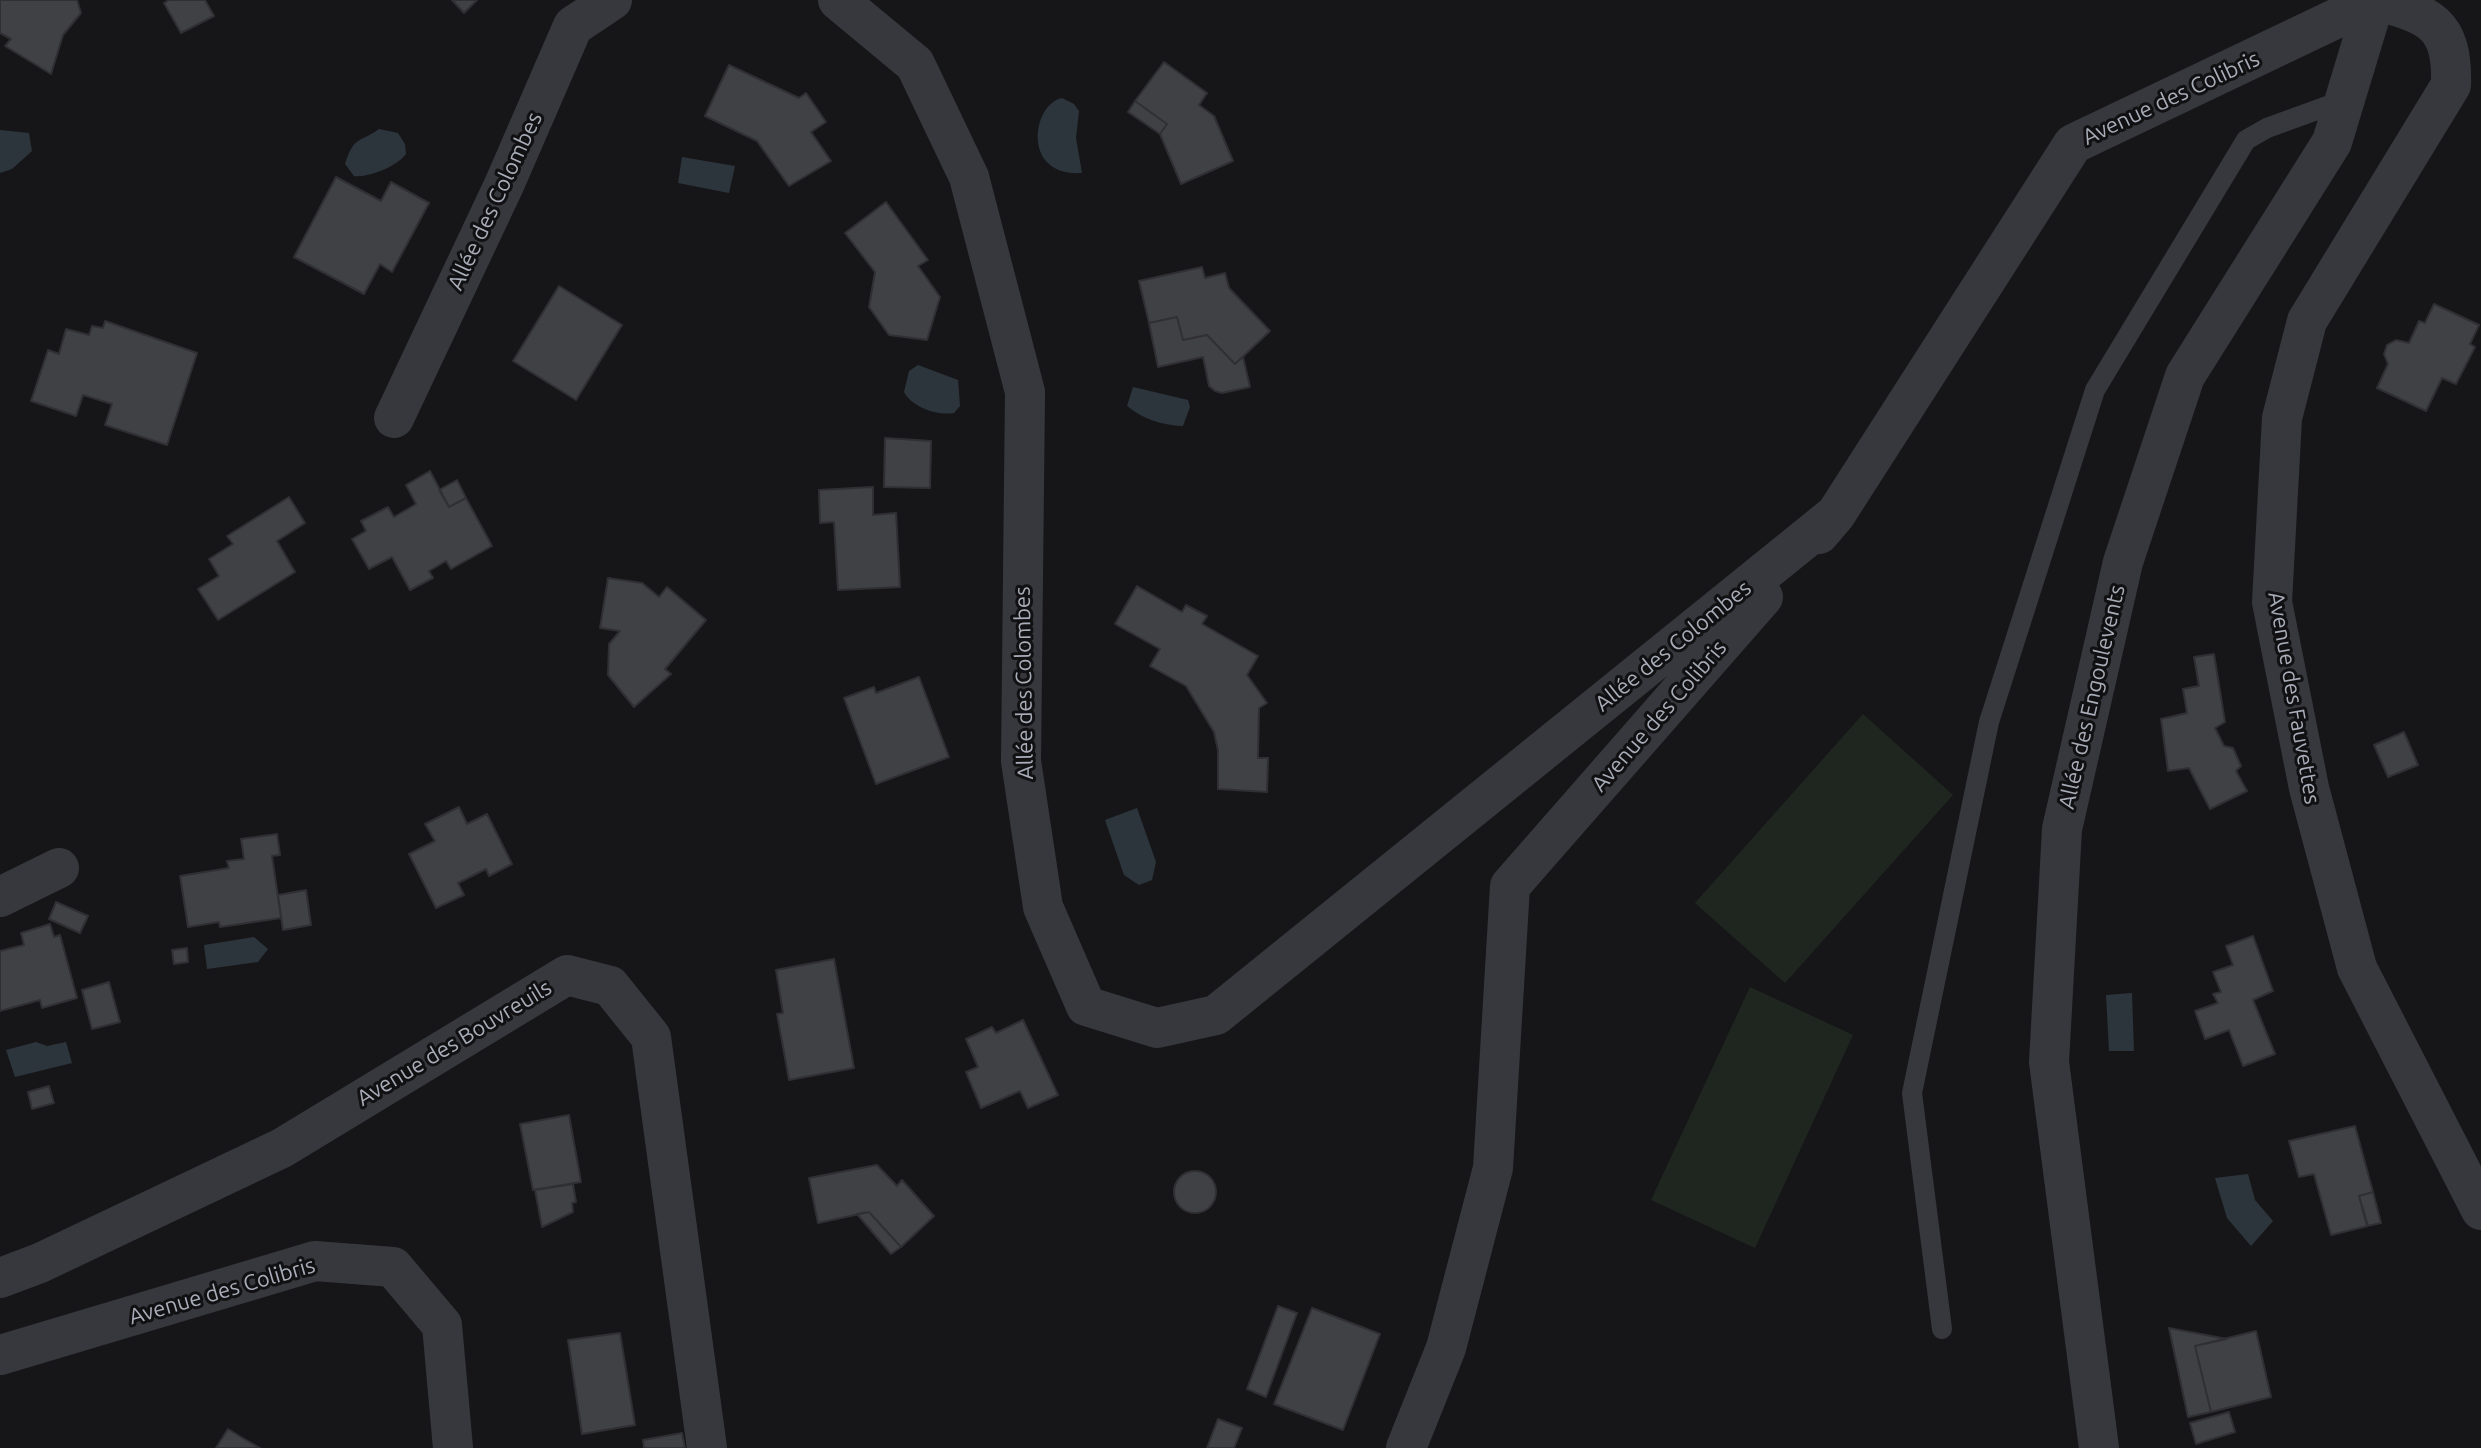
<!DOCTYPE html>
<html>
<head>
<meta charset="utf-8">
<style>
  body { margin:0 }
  canvas { display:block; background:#161618 }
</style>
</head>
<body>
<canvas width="2481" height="1448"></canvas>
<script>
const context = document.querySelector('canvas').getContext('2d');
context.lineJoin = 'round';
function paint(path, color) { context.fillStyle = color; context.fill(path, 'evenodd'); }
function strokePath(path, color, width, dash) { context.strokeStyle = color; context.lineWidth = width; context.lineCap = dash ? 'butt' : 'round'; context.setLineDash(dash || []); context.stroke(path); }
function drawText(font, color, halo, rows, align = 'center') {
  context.font = font + ' Ubuntu,sans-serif'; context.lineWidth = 6; context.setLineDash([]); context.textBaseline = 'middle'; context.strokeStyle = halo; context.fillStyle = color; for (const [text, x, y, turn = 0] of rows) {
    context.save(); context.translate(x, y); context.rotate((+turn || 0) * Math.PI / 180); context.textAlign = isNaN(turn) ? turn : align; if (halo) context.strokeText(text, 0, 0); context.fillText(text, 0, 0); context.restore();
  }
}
paint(new Path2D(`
  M1863,714L1953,795L1785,983L1695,903Z
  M1750,987L1853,1035L1755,1248L1651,1200Z`), '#1e261f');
paint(new Path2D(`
  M1062,98L1074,104L1079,111L1076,138L1082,173C1021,177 1032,104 1062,98Z
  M379,129L398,133L405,144L406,154C397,166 369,178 354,176L345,164C354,135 360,143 379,129Z
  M0,130L29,133L32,151L12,169L0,173Z
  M682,157L735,166L729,193L678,183Z
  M918,365L958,380L960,406L954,413C937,416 912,407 904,392L909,371Z
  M1133,387L1188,400L1190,407L1183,426C1161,425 1143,419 1127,406Z
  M1137,808L1156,862L1152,880L1139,885L1124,875L1105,820Z
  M254,937L268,949L258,962L207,969L204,945Z
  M2132,993L2134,1051H2109L2106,995Z
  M36,1042L47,1046L66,1042L72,1063L15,1077L6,1050Z
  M2248,1174L2255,1200L2273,1221L2251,1246L2227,1218L2215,1178Z`), '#2c353c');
const building = new Path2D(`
  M0,0H77L81,13L63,35L51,74L5,46L11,39L0,33Z
  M169,0H205L214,16L181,33L164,3Z
  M452,0H477L464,13Z
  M1164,62L1207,93L1199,105L1214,116L1233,161L1181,184L1160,134L1167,124L1135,101Z
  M729,65L799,98L806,93L826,122L811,132L831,161L789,186L757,141L705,116Z
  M1135,101L1167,124L1160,134L1128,112Z
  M336,177L381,201L391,182L429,203L392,272L380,264L364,294L294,257Z
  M886,202L928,260L918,266L940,297L927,340L889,335L869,307L875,272L845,233Z
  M1202,267L1205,278L1225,273L1229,288L1270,331L1235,364L1207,335L1183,340L1177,317L1149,323L1139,281Z
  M559,286L622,325L576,400L513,361Z
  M2434,304L2479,325L2470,344L2475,347L2456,384L2442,378L2426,411L2377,388L2388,364L2384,354L2387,345L2396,340L2409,343L2419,321L2425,323Z
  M1177,317L1183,340L1207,335L1235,364L1243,357L1250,387L1222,393L1215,391L1209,386L1203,357L1158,367L1149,323Z
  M105,321L197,353L167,445L105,425L112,404L83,395L76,416L31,401L48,350L59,354L66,329L89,335L92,326L103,328Z
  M885,438L931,441L930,488L884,487Z
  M430,471L449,507L466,498L492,546L451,569L446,561L429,571L433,578L410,590L392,557L369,569L352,539L366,531L361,521L388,507L394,517L416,504L406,485Z
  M457,480L466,498L449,507L439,490Z
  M873,487V515L896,513L900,587L838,590L834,522L820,523L819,490Z
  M289,497L305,523L277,541L295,572L218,620L198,589L219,576L209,559L233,544L227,536Z
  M608,578L642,583L659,597L667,587L706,620L665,669L671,674L634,707L608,675L609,644L620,631L600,628Z
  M1137,586L1182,612L1186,605L1207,616L1202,624L1258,656L1247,675L1267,703L1259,708L1258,758H1268L1267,792L1218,789V750L1214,732L1186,686L1150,666L1160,649L1115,624Z
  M2214,654L2225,722L2215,728L2224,746L2233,748L2241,766L2236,771L2247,791L2210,809L2189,768L2168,771L2161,719L2187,713L2183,689L2199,686L2194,657Z
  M919,677L949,757L876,784L844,698L874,687L876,693Z
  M2404,732L2418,765L2388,777L2374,745Z
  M459,807L467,824L487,814L512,864L489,876L486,869L458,883L464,895L436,908L409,854L435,841L425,824Z
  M277,834L280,855L272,856L281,918L220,927L219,922L188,927L180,876L229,868L227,861L244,859L241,839Z
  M306,890L311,925L283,930L278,895Z
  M56,902L88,916L80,933L49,919Z
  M50,924L54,937L60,935L77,998L42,1008L40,1000L0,1011V951L24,945L21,933Z
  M2253,936L2273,991L2253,1000L2275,1054L2243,1066L2229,1030L2205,1039L2195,1011L2218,1003L2213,994L2221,992L2213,972L2233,965L2226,946Z
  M187,948L188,962L174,964L172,950Z
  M834,959L854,1068L789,1080L777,1014L783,1013L776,970Z
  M109,982L120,1022L92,1029L82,990Z
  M1023,1020L1058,1095L1028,1108L1020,1091L981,1108L966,1072L978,1067L966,1039L992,1027L996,1033Z
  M49,1086L54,1103L32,1109L28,1092Z
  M569,1115L581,1182L533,1190L520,1124Z
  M2355,1126L2373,1192L2359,1196L2368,1226L2331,1235L2314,1174L2299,1177L2289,1141Z
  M877,1165L897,1186L902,1180L934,1216L901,1247L869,1212L818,1223L809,1178Z
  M1174 1192a21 21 0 1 1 42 0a21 21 0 1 1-42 0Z
  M573,1184L576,1202L572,1203L573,1212L542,1227L535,1190Z
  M2373,1192L2381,1223L2367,1226L2359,1196Z
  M869,1212L901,1247L891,1254L857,1214Z
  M1278,1306L1297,1313L1266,1397L1247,1389Z
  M1312,1308L1380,1334L1343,1430L1274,1404Z
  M2169,1328L2227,1339L2195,1346L2211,1412L2188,1417Z
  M2256,1331L2271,1397L2211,1412L2195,1346Z
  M620,1333L635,1425L582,1434L568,1340Z
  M2229,1412L2235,1432L2196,1444L2190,1423Z
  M1218,1419L1242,1428L1234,1448H1207Z
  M228,1429L246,1440L260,1448H216Z
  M682,1433L685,1448H644L643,1440Z`);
paint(building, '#404145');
strokePath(building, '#303034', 2);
strokePath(new Path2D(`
  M1942,1329L1912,1093L1989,722L2095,390L2246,140L2267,128L2344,100`), '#37383d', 20);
strokePath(new Path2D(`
  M838,0L915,64L969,177L1025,392L1021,761L1043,907L1086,1006L1157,1028L1216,1015L1836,514
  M2375,0C2429,15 2453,22 2451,85L2307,321L2282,418L2272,602L2309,788L2357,968L2481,1210
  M394,418L504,185L573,26L612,0
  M1819,534L1836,514L2073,144L2375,0
  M0,897L59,868
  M0,1278L40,1263L282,1148L567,975L610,986L651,1037L707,1448
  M0,1355L315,1261L393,1267L442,1325L453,1448
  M1406,1448L1446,1348L1493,1168L1510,886L1763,597
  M2099,1448L2049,1062L2062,829L2123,562L2185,376L2332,142L2375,0`), '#37383d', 40);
drawText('22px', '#a8adb8', '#111113', [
  ["Avenue des Colibris",2171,98,-25],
  ["Allée des Colombes",495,201,-65],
  ["Allée des Colombes",1673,646,-39],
  ["Allée des Colombes",1024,683,-91],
  ["Allée des Engoulevents",2092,697,-77],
  ["Avenue des Fauvettes",2294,698,80],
  ["Avenue des Colibris",1659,716,-49],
  ["Avenue des Bouvreuils",454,1043,-31],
  ["Avenue des Colibris",222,1291,-16]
]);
</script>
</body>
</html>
